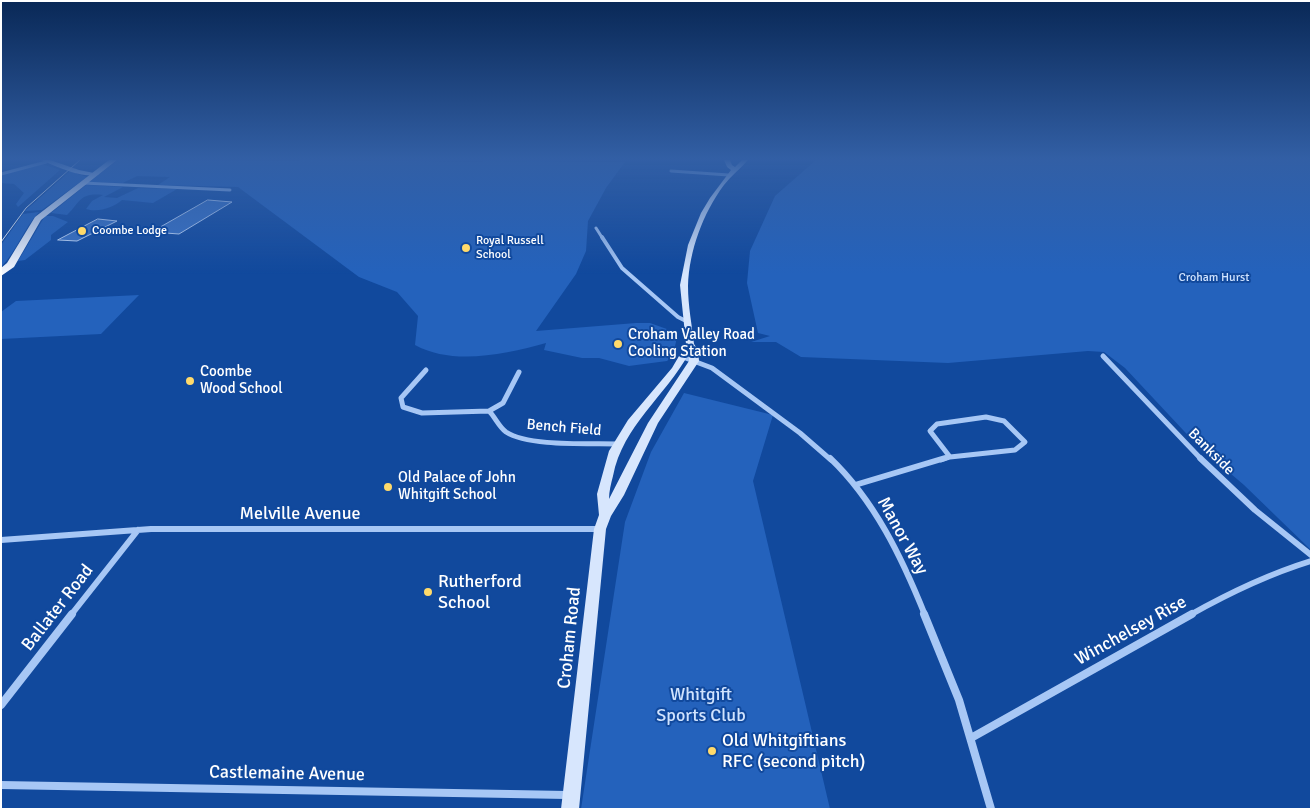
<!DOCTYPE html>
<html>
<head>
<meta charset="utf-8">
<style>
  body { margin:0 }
  #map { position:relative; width:1312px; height:810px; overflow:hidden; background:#11499d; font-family:Signika,sans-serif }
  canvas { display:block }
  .frame { position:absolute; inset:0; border:2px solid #fff; pointer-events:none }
</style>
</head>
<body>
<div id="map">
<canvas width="1312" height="810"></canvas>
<div class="frame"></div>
</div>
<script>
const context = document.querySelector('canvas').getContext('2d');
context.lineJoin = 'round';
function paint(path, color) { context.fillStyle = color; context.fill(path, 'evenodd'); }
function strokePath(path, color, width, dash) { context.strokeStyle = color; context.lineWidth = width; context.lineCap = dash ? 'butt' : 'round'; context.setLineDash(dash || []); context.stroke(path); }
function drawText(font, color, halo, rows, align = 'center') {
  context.font = font + ' Signika,sans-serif'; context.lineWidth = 4; context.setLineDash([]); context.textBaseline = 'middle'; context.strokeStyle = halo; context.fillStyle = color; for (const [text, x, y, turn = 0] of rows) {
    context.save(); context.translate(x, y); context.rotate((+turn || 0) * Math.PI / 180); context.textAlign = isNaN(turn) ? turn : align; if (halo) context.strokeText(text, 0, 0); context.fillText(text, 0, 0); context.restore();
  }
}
paint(new Path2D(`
  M118,160L625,162L606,188L588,221L586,251L576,274L536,331L636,323H650L678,333L673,355L667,361L644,364L629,366L599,358H582L544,350L546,343C506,354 453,366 415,345L418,316L397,292L359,277L238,187L158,185L170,177L137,176L123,183L89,182Z
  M816,160H1311V550L1244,485L1198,446L1125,368L1104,352L1088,351L948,363L801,357L776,342H751L770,336L758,333L747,283L750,251L775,196Z
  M42,164L60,170L18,207L16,204L24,193L14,184L1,183V175Z
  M70,171L87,177L42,210L25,211Z
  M86,185L123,187L104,197L117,198L138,188L177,189L153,203L122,200C114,207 98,213 86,209L92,201L103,195C79,192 80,203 67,215L51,213Z
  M39,212C23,229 17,251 1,267V245L23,214Z
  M45,216H53L68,222L51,235V240L25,260L18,261Z
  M139,295L101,334L1,339V312L16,301Z
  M684,393L773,415L753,481L830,809H581L625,522L651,452Z`), '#2462bc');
const building = new Path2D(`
  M208,200L232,202L179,234L152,232Z
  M98,219L117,221L77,241L58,240Z`);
paint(building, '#3a72c5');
strokePath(building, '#d0e3fe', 1);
strokePath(new Path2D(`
  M671,171L729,175
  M1,174L46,162
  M83,183L230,190
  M596,228L603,239`), '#a7c7f5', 3);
strokePath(new Path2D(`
  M602,237L622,268L678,317L688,322`), '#a7c7f5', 4);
strokePath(new Path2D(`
  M1103,356L1202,460
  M683,357L712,368L800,433L831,460
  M426,370L401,398L403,407L422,413L489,411C495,417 499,427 506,432C529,447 590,443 618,444
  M489,411L503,403L519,372
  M986,417L1004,421L1025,442L1015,450L950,457L930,431L937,424Z
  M941,460L950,457`), '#a7c7f5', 5);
strokePath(new Path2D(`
  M830,458C875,501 902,558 925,615
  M1200,458L1255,510L1311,555
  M855,485L945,458
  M1,540L151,529H600
  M71,615L138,530
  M1190,615C1229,593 1269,574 1311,561`), '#a7c7f5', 6);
strokePath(new Path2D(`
  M924,614L959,700L991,809
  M1,705L72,614
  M971,738L1192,614
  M1,785L567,795`), '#a7c7f5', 8);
paint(new Path2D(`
  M42,160H50L79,170L99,174C87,180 53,166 42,160Z
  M724,160H730L732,165L735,167L742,160H748C740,169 731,176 724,185C703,213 689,251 688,286C688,306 692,325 694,344L698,350L699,361L658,423L624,495L611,516L606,529L579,809H561L594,529L599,515L597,494L609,451L628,420L672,368L686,344L680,285L688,245L701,213L710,198L731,170L727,167ZM689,353V361L648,423L609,499C609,491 611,484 613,476C623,425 666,396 689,353Z`), '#d7e6fd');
paint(new Path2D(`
  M109,160H117L41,220L14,267L1,276V268L7,263L35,217Z`), '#f5f8ff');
strokePath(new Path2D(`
  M1,242L26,208L80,160`), '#fff', 1);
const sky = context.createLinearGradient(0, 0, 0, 274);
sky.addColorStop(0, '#092856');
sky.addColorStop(0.58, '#325fa5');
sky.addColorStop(1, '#325fa500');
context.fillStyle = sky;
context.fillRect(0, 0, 1312, 274);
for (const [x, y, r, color] of [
  [82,231,5,"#ffda6b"],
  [466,248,5,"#ffda6b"],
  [618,344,5,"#ffda6b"],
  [190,381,5,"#ffda6b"],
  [388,487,5,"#ffda6b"],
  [428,592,5,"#ffda6b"],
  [712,751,5,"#ffda6b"]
]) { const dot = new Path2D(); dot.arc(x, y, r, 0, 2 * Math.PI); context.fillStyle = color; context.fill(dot); strokePath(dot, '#11499d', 2); }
drawText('12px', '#fff', '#11499d', [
  ["Coombe Lodge",92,231],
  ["Royal Russell",476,241],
  ["School",476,255]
], 'left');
drawText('12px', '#d0e3fe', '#11499d', [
  ["Croham Hurst",1214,278]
]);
drawText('15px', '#fff', '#11499d', [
  ["Croham Valley Road",628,335],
  ["Cooling Station",628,352],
  ["Coombe",200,372],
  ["Wood School",200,389],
  ["Old Palace of John",398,478],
  ["Whitgift School",398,495]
], 'left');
drawText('15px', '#fff', '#11499d', [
  ["Bench Field",564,428,5],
  ["Bankside",1211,452,45]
]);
drawText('18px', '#fff', '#11499d', [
  ["Melville Avenue",300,514],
  ["Manor Way",902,536,61],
  ["Ballater Road",58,608,-52],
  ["Winchelsey Rise",1131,631,-29],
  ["Croham Road",570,638,-84],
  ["Castlemaine Avenue",287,774,1]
]);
drawText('18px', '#fff', '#11499d', [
  ["Rutherford",438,582],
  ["School",438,603],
  ["Old Whitgiftians",722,741],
  ["RFC (second pitch)",722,762]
], 'left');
drawText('18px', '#d0e3fe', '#11499d', [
  ["Whitgift",701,695],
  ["Sports Club",701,716]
]);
</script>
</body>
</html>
